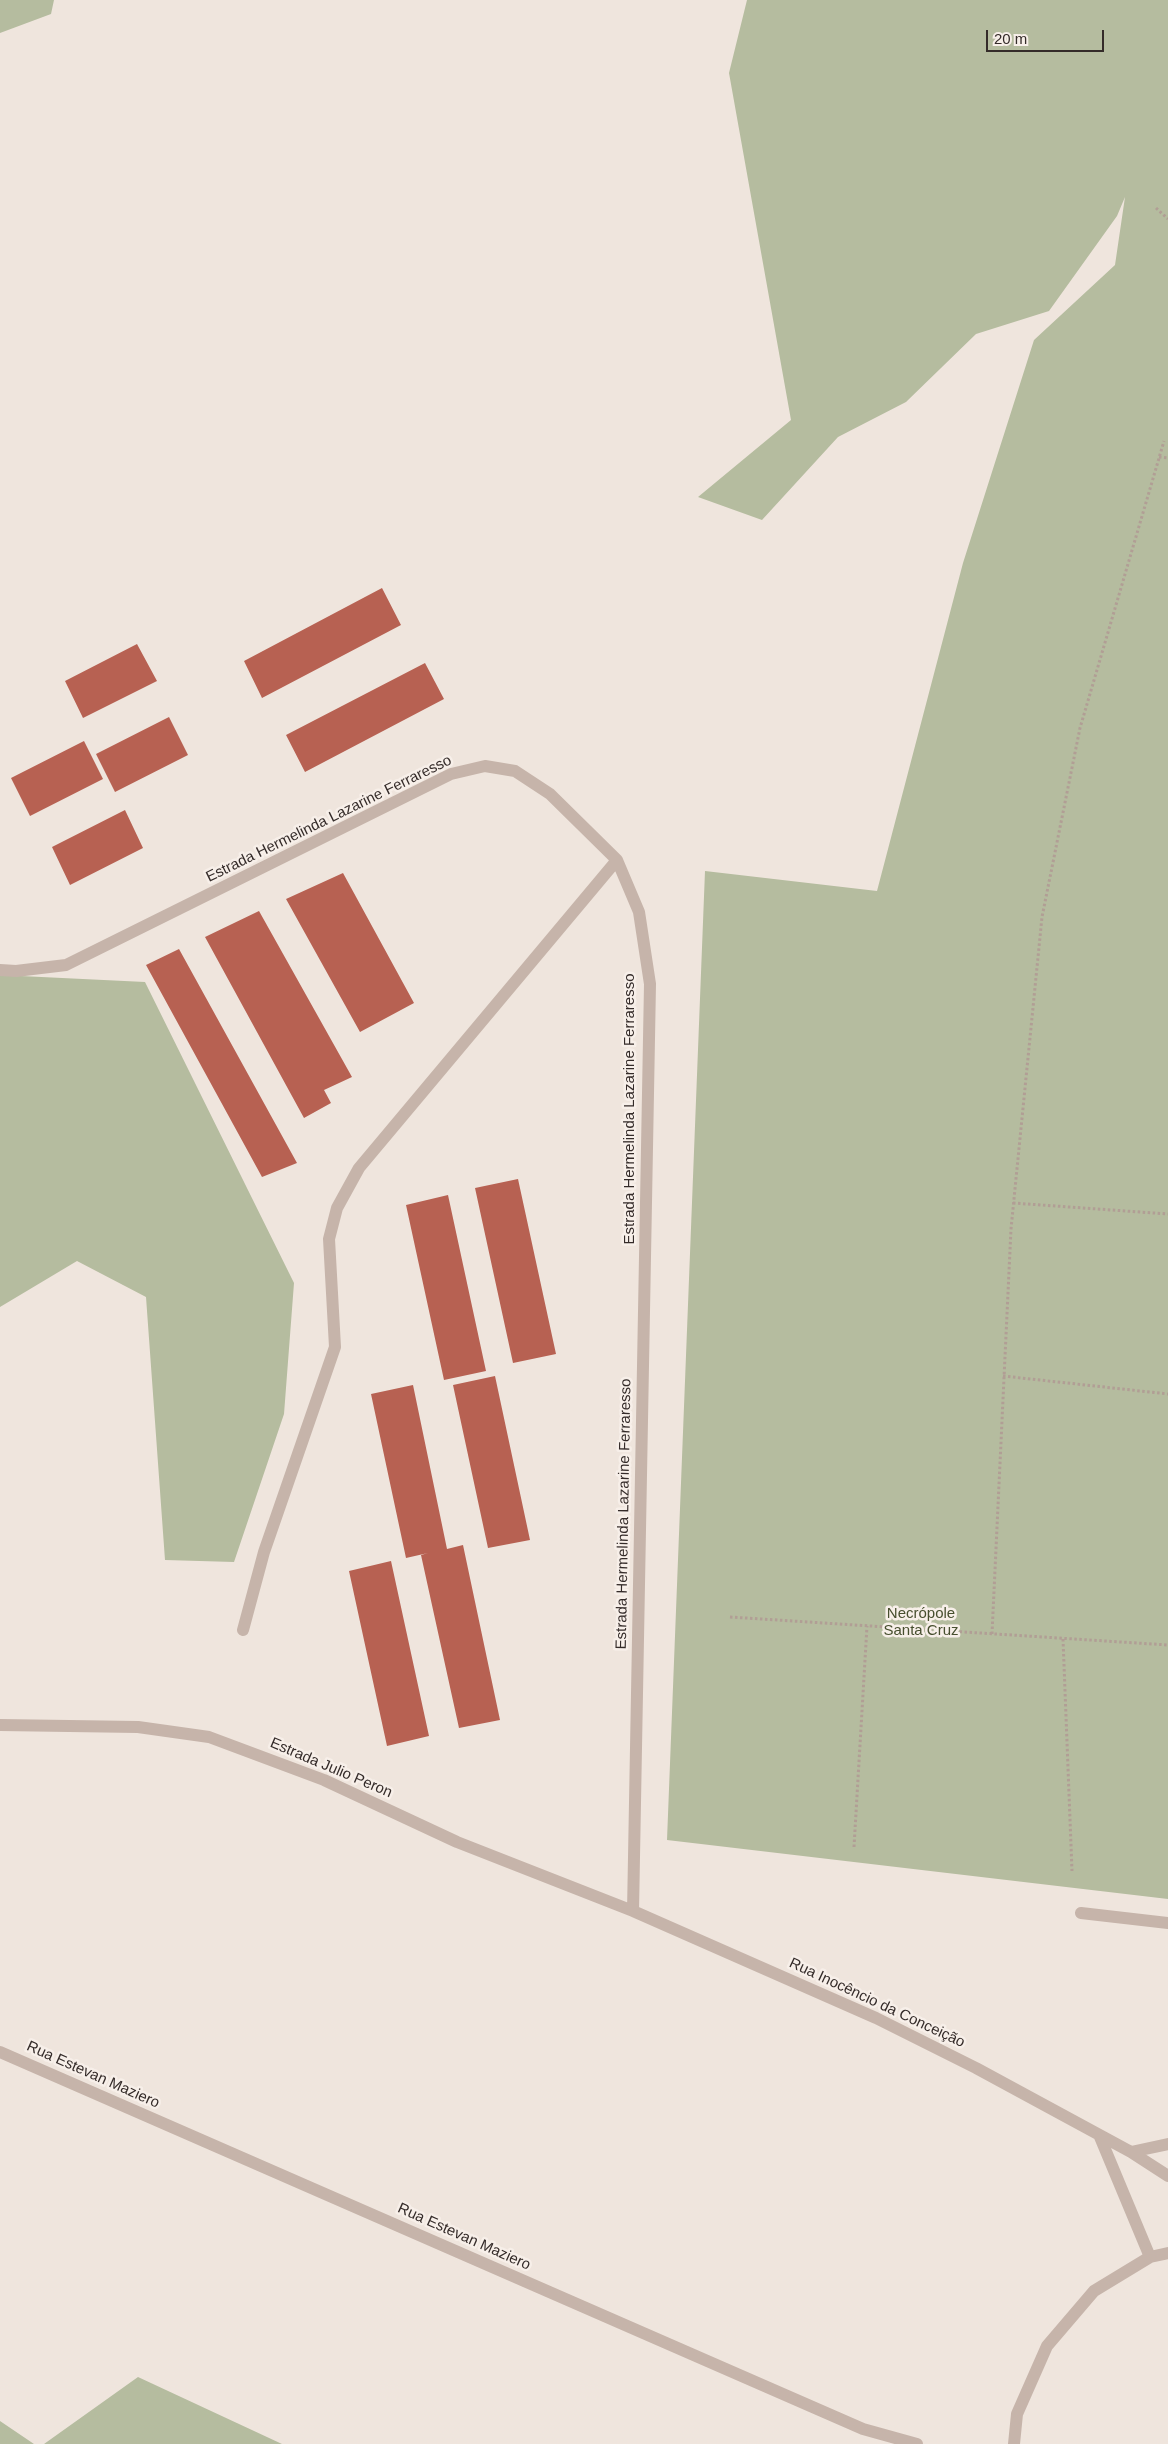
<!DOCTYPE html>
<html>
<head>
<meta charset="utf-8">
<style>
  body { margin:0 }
  #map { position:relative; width:1168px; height:2444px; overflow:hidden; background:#efe5dd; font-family:Helvetica,sans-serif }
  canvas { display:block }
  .scale { position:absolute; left:986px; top:30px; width:118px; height:22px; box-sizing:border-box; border:2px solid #342b29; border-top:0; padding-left:6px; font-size:15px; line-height:18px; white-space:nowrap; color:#342b29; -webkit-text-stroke:4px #f7efe9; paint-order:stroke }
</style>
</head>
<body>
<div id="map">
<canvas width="1168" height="2444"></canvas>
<div class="scale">20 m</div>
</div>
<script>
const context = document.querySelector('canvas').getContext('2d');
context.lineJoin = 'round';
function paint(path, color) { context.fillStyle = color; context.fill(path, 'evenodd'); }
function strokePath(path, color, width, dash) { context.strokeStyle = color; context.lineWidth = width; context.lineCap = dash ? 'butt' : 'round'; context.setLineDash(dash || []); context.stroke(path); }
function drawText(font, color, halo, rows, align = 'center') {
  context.font = font + ' Helvetica,sans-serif'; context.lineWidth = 5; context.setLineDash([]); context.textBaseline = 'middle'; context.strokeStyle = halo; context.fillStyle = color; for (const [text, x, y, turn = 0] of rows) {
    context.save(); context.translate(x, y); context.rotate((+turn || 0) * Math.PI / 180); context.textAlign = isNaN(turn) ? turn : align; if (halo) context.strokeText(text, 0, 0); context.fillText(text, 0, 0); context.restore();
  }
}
paint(new Path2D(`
  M0,0H54L51,14L0,33Z
  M747,0H1168V1899L667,1840L705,871L877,891L963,563L1034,340L1115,265L1125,197L1117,216L1049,311L976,334L906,402L838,437L762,520L698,497L791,420L729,73Z
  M0,975L145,982L294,1283L284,1414L234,1562L165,1560L146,1297L77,1261L0,1307Z
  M138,2377L282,2444H44Z
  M0,2421L34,2444H0Z`), '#b5bc9f');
paint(new Path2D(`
  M382,588L401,625L262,698L244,661Z
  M137,644L157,681L83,718L65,681Z
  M425,663L444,699L305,772L286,735Z
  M169,717L188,755L115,792L96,754Z
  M84,741L103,779L30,816L11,778Z
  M125,810L143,848L70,885L52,847Z
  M343,873L414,1003L360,1032L286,899Z
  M259,911L352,1077L324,1090L331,1103L304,1118L205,937Z
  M179,949L297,1163L262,1177L146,965Z
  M518,1179L556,1354L513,1363L475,1188Z
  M448,1195L486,1371L444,1380L406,1205Z
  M495,1376L530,1540L488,1548L453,1385Z
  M413,1385L447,1549L463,1545L500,1720L459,1728L421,1555L428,1553L406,1558L371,1394Z
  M391,1561L429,1736L387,1746L349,1571Z`), '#b76152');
strokePath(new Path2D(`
  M1156,208L1168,219
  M1159,457L1168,458
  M1013,1203L1168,1214
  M1003,1376L1168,1394
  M730,1617L1168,1645
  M992,1634L1011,1229L1042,917L1080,728L1164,441
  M1063,1639L1072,1871
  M854,1847L867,1626`), '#b19e95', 3, [2.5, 2.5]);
strokePath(new Path2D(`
  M0,970L16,971L66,965L451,774L485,766L515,771L550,794L617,860L639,912L650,984L633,1911
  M243,1630L264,1552L335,1347L329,1239L337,1208L359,1168L617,860
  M0,1725L138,1727L209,1737L324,1780L457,1842L633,1911L876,2018L976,2068L1131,2152L1168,2176
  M1081,1913L1168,1923
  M0,2052L863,2429L917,2444
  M1100,2137L1150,2257
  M1131,2152L1168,2144
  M1014,2444L1017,2414L1047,2346L1094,2291L1150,2257L1168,2253`), '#c6b4aa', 12);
drawText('15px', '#342b29', '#f7efe9', [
  ["Estrada Hermelinda Lazarine Ferraresso",329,819,-26],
  ["Estrada Hermelinda Lazarine Ferraresso",630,1109,-90],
  ["Estrada Hermelinda Lazarine Ferraresso",624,1514,-89],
  ["Estrada Julio Peron",331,1768,23],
  ["Rua Inocêncio da Conceição",877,2003,25],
  ["Rua Estevan Maziero",93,2075,24],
  ["Rua Estevan Maziero",464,2237,24]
]);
drawText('15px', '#474f2f', '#f7efe9', [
  ["Necrópole",921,1614],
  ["Santa Cruz",921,1631]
]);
</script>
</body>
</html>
